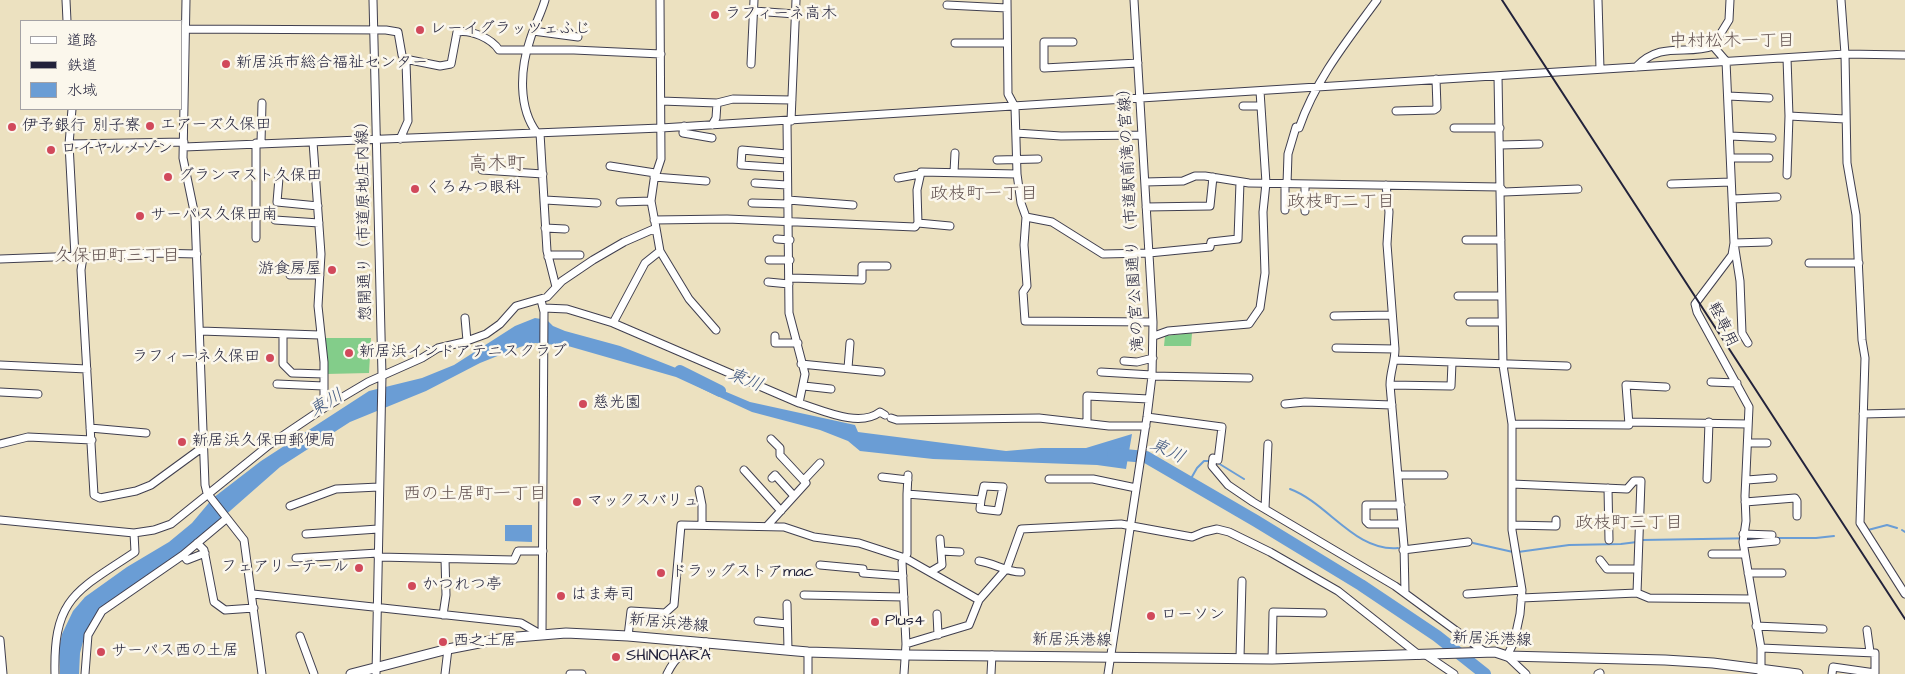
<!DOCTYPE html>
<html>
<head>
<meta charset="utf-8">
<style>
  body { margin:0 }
  #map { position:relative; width:1905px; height:674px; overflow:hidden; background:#ece1c0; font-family:"Architects Daughter","Klee One",sans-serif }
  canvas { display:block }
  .legend { position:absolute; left:20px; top:20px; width:162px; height:90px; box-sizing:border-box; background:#fbf7ec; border:1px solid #a4a2a5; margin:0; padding:6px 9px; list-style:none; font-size:15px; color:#22223b }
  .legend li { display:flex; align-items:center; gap:10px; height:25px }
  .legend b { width:25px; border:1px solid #a4a2a5 }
</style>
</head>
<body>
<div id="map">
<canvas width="1905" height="674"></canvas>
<ul class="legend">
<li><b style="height:6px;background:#fff"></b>道路</li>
<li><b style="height:6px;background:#22223b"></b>鉄道</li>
<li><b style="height:14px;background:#6a9dd5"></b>水域</li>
</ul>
</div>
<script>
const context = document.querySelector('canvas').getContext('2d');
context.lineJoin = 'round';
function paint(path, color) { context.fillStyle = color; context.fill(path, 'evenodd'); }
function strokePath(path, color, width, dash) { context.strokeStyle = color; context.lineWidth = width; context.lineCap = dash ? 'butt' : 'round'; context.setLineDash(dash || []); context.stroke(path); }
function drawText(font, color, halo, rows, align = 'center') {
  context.font = font + ' "Architects Daughter","Klee One",sans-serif'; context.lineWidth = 5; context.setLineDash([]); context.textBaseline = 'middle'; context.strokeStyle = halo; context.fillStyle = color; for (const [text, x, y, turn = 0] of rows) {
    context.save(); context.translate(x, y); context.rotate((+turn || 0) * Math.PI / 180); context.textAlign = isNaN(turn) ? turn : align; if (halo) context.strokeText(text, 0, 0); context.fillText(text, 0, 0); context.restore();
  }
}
paint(new Path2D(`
  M1192,333L1191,346H1164L1165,336Z
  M326,338H371L369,373L326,374Z`), '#83cd8a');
paint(new Path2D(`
  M535,318L547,320L553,326L565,331L620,346L681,370L698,380L750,402L855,425L858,432L1006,451L1041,448H1086L1132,434L1126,469L1097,465L933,459L860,451L848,441L820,430L752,412L676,377L568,346L535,343L520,347L480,363L426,391L350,422L280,467L189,547L96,615L85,634L80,653L79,674H60L59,648L62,634L73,611L85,597L127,567L169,542L192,523L213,498L261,461L369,391L422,378L454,365L515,326Z
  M505,525H532V542L505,541Z`), '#6a9dd5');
strokePath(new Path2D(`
  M1218,463L1244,479
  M1189,482L1197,468L1204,461H1212
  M1290,489C1328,503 1355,552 1398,548
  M1868,530L1887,525L1897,528
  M1902,530L1905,532
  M1777,538H1816L1834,536
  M1642,540L1762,538
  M1473,543L1513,552
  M1518,552L1569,545L1621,544L1637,542`), '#6a9dd5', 2);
strokePath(new Path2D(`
  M680,371L720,391
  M1113,454L1146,457L1256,521L1361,585L1437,636L1485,674`), '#6a9dd5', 12);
const minor = new Path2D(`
  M66,0L67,21
  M186,0L183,158L195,216L205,485L207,493L244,540L262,674
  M373,0L382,375L376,674
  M1598,0L1600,69
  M1730,0L1729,20L1713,46L1726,61L1734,243L1740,281L1742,333L1748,343
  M1841,0L1845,54L1847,163L1856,215L1862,340L1865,358L1860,523L1905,594
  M947,5L1007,8
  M754,11L795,14
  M186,29L386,30L398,32L402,55L406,62L408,121L400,139
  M533,31L578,37
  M1073,42H1044V68L1138,63
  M955,43H1007
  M406,62L410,60L440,66L451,64L457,32C471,29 492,39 499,50H574L661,54
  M751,64L754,0
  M1636,67C1662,40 1687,56 1713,46
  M1498,76L1503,365L1512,424V530L1522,590L1520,614L1514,642L1507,656L1526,674
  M1728,96L1769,98
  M661,101L717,103L716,118L712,125
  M717,103L733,99L792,100
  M1243,106H1261
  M72,109L69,144L75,256
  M1396,111L1434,110L1437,108L1436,79
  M1789,116L1845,119
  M787,121L789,313L805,374L799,403C822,410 859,428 880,412L885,415
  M791,121L796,0
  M684,126L683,133L712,138
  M1454,128H1500
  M537,133C518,108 520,69 530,40C534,26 541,14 545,0
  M540,133L547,251L556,287
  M1016,133L1061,136L1142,135
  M1730,136L1772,138
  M313,142L321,254L318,306L324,362V408
  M256,143V238
  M261,143L262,103
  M69,144L184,142
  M1501,145L1539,144
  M184,147L661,128L1845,54L1905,55
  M787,154L742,150L741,165L787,168
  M1731,158H1769
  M997,160L1038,159
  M610,166L655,173
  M482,170L543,174
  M954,172L955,153
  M1017,174L1021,203L1026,217L1024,245L1027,286L1023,292L1025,321L1153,322
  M1787,175L1789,116L1787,58
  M654,177L706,181
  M279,178L277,202L318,206
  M898,178L920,174
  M1145,182L1183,181L1195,176H1205L1249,183L1500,187L1504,192L1578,189
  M755,183L787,185
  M1287,184L1288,154L1296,127L1299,128C1316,79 1347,41 1377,0
  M1671,184L1731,182
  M1386,185L1389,212L1387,244L1395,349C1395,362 1390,372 1390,385L1404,546L1405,593
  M1733,199L1777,197
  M545,200L597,203
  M788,200L853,205
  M620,202L651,201
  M752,203L788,204
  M1146,207L1210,206L1213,177
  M1285,210V183
  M1305,211V184
  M1026,217L1052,222L1103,254L1149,253L1210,247L1211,242L1238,239L1240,182
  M275,220L319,223
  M654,220L727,219L915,227L918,223L917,190L921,172L1017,174L1015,107L1008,94L1007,0
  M918,223L950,226
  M545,228L565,229
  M656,228L660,251
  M777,239L790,240
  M1466,240H1501
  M1734,243L1732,255L1695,304L1697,312L1749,407L1745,496L1746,521L1743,542L1761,648V674
  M1734,243L1768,242
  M197,254L153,253L83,257L81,270L94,495L100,498L136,491L151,485L203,447
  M548,257L552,255H580
  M0,259L80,256
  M769,260H790
  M1809,263H1859
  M290,275H320
  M790,278L862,280V266H887
  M768,282L789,284
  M1458,296H1501
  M544,308L567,309L613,323L799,403
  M1334,316L1392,315
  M465,318L467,341
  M1470,322H1502
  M613,323L645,263L660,251L689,299L716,330
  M200,331L320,335
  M283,334V364L292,373L324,374
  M775,336V343H798
  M1154,336L1168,331L1249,324L1260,308L1265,273L1263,212L1266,183L1260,91
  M1336,348L1395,349
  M1395,360L1567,366
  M1124,361L1137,362L1153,358
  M801,364L881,372
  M0,365L87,369
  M848,368L850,343
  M1101,372L1152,375
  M1152,376L1249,378
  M1711,382L1737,383
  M277,384L324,386
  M1390,385L1451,386L1452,363
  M804,386L831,389
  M0,392L38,394
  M1285,404L1305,402L1392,405
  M1863,414L1905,413
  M1147,417L1222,427L1218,460L1213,458L1212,466L1228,485L1253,502L1395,586L1485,652
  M891,418L897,420L1039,418L1109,426H1146
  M1087,422V396L1149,399
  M1629,422L1748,424
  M1512,424L1629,425L1626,385L1666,387
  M90,428L146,433
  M1748,443H1767
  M0,444L28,437L92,440
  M744,470L781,511
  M1398,475H1444
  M882,477L908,480
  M772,478L775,475L794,496
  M1049,479H1093L1136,488
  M1707,479L1709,422
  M804,480L820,463
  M1747,480L1773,478
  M1512,484L1627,489L1634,481H1641L1637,593L1649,598L1751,599
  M1608,488L1609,540
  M699,490L702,505V525
  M907,494L908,475
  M1745,502L1795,498L1797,501V516
  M1401,505H1366V521L1369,524H1402
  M290,506L336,489L379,487
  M1265,508L1268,444
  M0,520L134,533L154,530L171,524L269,445L324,408L368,382L422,358L438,348L464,342L486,334L500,324L516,306L547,297L562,281L593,260L624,242L656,228L651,201L654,180L661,159L660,0
  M1512,525L1556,526V520
  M767,526L806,483L780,455V448L771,439
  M306,534L378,529
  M1743,534L1772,535
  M197,543L204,550L214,602L225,610L254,608
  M1744,544L1776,541
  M1403,550L1468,542
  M941,551L960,552
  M1712,554H1745
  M183,555L187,560L205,553
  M378,557L514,560L518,551H543
  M296,558L378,553
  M1600,560L1607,569H1638
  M979,561C994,563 1006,572 1021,572
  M820,565L863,569V573L903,576
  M930,572L942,565L940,539
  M1748,573H1782
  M253,594L521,623L542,635L544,312L541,300
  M1467,594L1522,590
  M804,595L904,597
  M1521,598L1637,593
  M787,604L788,650
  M937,614L938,635
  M443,615L446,595L445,559
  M758,621L787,624
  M1756,626L1823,629
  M1867,630L1870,652
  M300,636L314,674
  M628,636L631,611L665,613L674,605L681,525L784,527L814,537L859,543L905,558L979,600
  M0,640L3,674
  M906,644L969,625L979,600L1007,568L1021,529L1121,524L1192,537L1204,532L1217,529L1229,532L1270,552L1338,591L1419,655
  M1761,648L1875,653V673L1833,667L1832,674
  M808,652V674
  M1426,655L1454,674
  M1240,658L1242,581
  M1272,659L1273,612L1323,613
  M55,674C53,597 77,591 135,552L134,533
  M85,674L88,635L102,611L183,555L226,519
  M445,674L448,649
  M570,674H582
  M667,674C678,652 682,654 705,653L706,642
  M904,674L906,644L902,562L907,554V494L981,500L980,509L998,511L1003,487L984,486L981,500
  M991,674L992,655
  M1108,674L1147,417L1152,376L1153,322L1134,0
  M1598,674L1600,673`);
const major = new Path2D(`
  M351,674L448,649L505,638L566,633L628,636L808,652L905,655L1272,659L1495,652L1507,656L1665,660L1713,663L1798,674`);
strokePath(minor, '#403f4f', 9);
strokePath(major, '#403f4f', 11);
strokePath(minor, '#fff', 7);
strokePath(major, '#fff', 9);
strokePath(new Path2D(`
  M1502,0L1905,619`), '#22223b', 2);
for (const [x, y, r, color] of [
  [715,15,5,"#d1495b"],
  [420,30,5,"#d1495b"],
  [226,64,5,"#d1495b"],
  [150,126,5,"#d1495b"],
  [12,127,5,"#d1495b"],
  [51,150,5,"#d1495b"],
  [168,177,5,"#d1495b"],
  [415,189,5,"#d1495b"],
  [140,216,5,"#d1495b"],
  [332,270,5,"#d1495b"],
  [349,353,5,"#d1495b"],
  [270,358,5,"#d1495b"],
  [583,404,5,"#d1495b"],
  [182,442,5,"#d1495b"],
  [577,502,5,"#d1495b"],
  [359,568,5,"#d1495b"],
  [661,573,5,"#d1495b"],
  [412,586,5,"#d1495b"],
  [561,596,5,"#d1495b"],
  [1151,616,5,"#d1495b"],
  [875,622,5,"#d1495b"],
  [443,642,5,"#d1495b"],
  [101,652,5,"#d1495b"],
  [616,657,5,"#d1495b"]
]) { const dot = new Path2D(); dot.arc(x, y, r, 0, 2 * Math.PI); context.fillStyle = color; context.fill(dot); strokePath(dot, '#fbf7ec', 2); }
drawText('16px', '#22223b', '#fbf7ec', [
  ["ラフィーネ高木",725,15],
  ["レーイグラッツェふじ",430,30],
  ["新居浜市総合福祉センター",236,64],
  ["エアーズ久保田",160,126],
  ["伊予銀行 別子寮",22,127],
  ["ロイヤルメゾン",61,150],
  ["グランマスト久保田",178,177],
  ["くろみつ眼科",425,189],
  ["サーパス久保田南",150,216],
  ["游食房屋",322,270,"right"],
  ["新居浜インドアテニスクラブ",359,353],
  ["ラフィーネ久保田",260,358,"right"],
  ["慈光園",593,404],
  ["新居浜久保田郵便局",192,442],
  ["マックスバリュ",587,502],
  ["フェアリーテール",349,568,"right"],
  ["ドラッグストアmac",671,573],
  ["かつれつ亭",422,586],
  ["はま寿司",571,596],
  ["ローソン",1161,616],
  ["Plus4",885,622],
  ["西之土居",453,642],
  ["サーパス西の土居",111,652],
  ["SHINOHARA",626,657]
], 'left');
drawText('16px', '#22223b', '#fbf7ec', [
  ["滝の宮公園通り（市道駅前滝の宮線）",1132,216,-93],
  ["惣開通り（市道原地庄内線）",365,217,-91],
  ["軽専用",1722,325,64],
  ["新居浜港線",669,624,5],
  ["新居浜港線",1492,640,2],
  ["新居浜港線",1072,641,1]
]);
drawText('18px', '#655553', '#fbf7ec', [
  ["中村松木一丁目",1732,42],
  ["政枝町一丁目",984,195],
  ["政枝町二丁目",1341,203],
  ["久保田町三丁目",117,257],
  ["西の土居町一丁目",475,495],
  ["政枝町三丁目",1629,524]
]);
drawText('italic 18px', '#425980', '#fbf7ec', [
  ["東川",745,381,22],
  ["東川",327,404,-31],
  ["東川",1167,452,25]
]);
drawText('19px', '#655553', '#fbf7ec', [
  ["高木町",497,165]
]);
</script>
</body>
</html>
